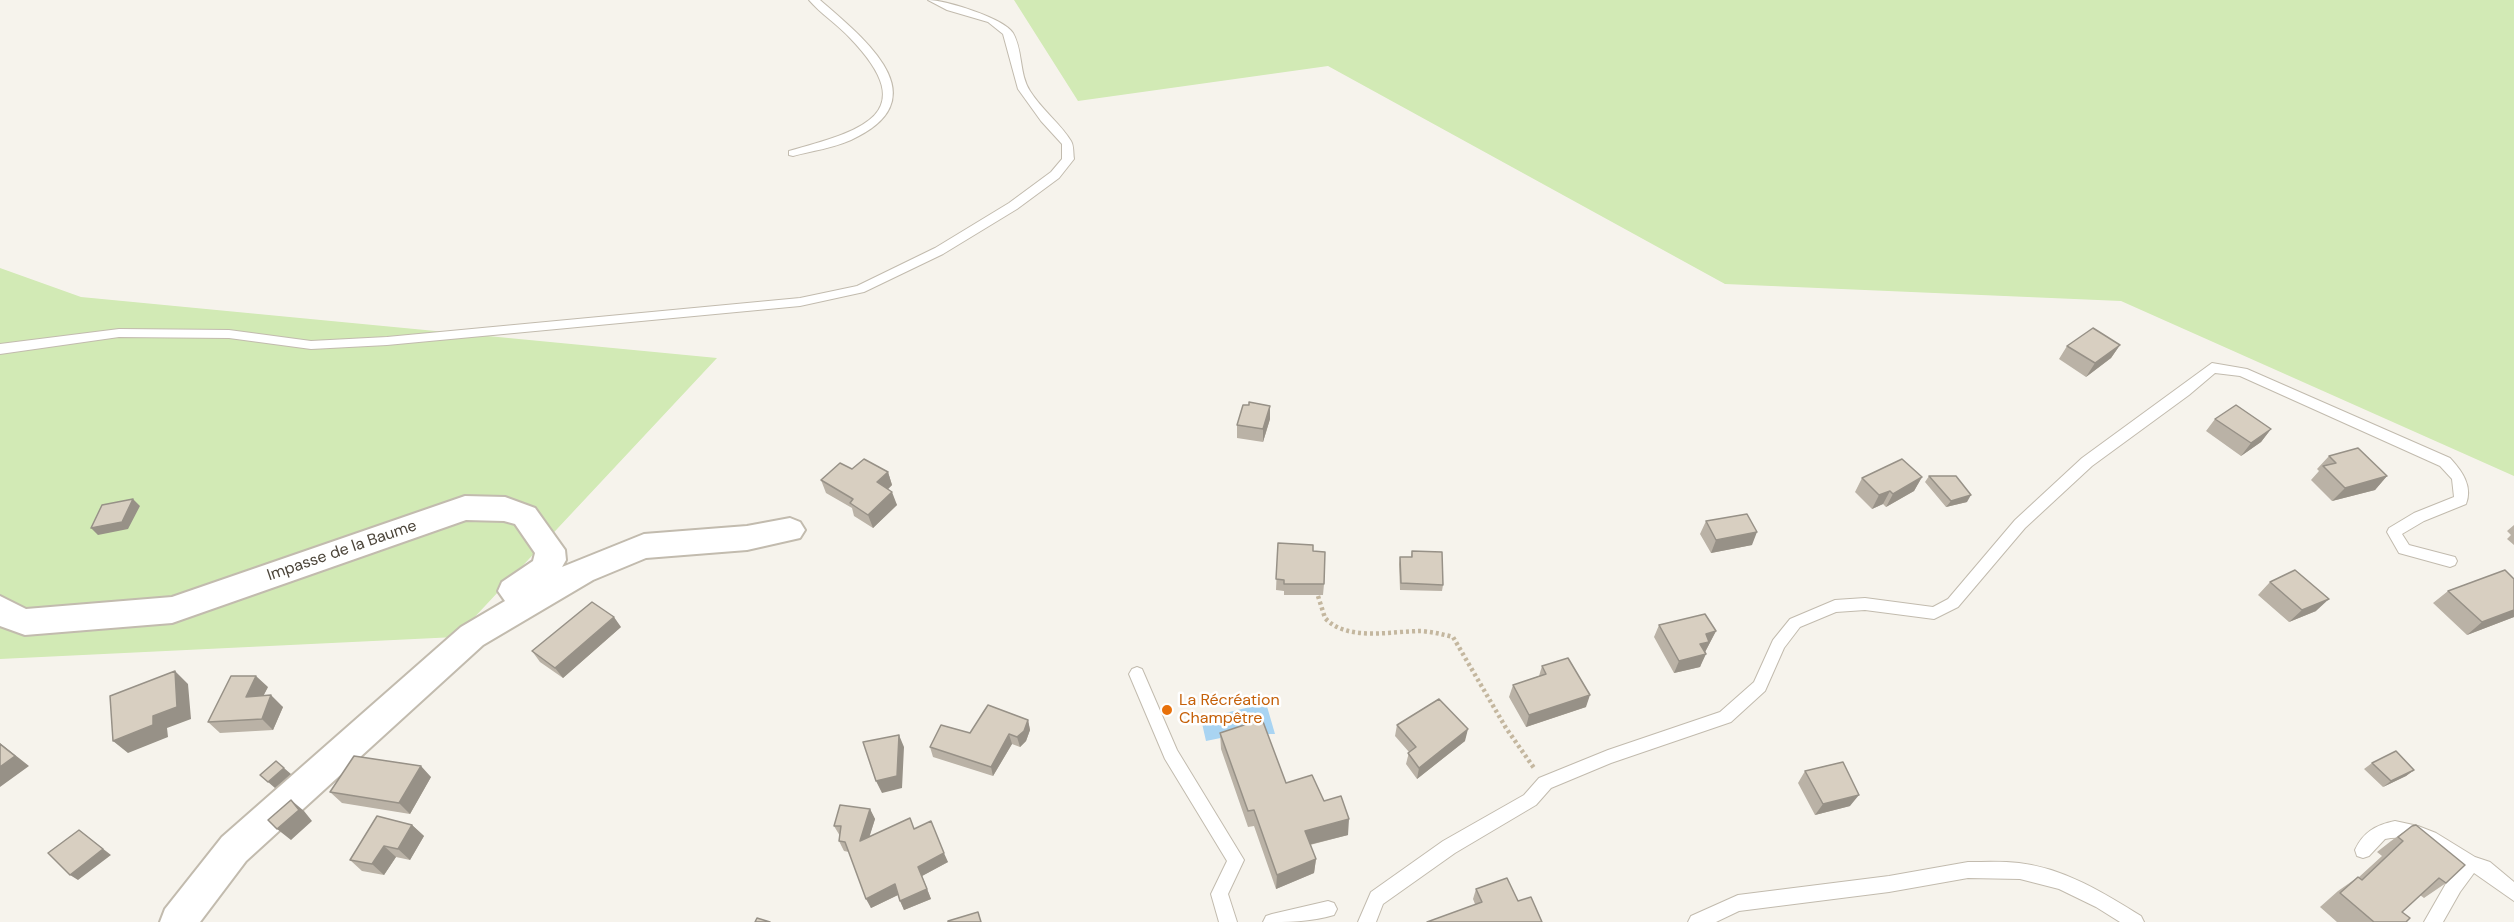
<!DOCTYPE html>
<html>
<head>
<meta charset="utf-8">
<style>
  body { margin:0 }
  canvas { display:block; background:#f6f3ec }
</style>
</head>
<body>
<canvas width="2514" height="922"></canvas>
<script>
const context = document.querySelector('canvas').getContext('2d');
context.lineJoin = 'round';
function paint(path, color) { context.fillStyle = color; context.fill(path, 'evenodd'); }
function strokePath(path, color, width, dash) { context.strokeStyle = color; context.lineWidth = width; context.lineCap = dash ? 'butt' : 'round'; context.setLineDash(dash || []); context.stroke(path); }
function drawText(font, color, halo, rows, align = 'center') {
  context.font = font + ' "DM Sans",sans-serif'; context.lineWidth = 5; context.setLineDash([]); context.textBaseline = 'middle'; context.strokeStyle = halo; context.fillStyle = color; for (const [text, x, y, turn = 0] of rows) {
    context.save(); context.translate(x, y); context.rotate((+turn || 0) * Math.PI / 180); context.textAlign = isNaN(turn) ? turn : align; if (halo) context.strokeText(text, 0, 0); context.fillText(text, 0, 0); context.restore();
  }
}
paint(new Path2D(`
  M1014,0H2514V476L2121,301L1725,284L1328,66L1078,101Z
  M0,268L81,297L717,358L456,637L0,659Z`), '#d2eab5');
paint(new Path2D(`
  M1266,703L1275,734H1240L1206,741L1201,719Z`), '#a9d4f2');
const lane = new Path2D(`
  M809,0H820C865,39 941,99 851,140C833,148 812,151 793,156L789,155V151C860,131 924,115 850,38C837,24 821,14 809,0Z
  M928,0C945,0 1004,18 1013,33C1023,50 1019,74 1030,91C1041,109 1061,124 1071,141C1074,146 1073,153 1074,159L1059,178L1017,209L943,254L864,292L800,306L387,345L311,349L229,338L119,337L0,354V344L119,329L229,330L311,341L387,337L800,298L857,286L935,248L1009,203L1051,172L1062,159V144L1041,121L1018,89L1003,34L988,22L947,10Z
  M2212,363L2247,369L2450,458C2462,471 2473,486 2466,504L2424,521L2402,534L2409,545L2455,557L2457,561L2455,565L2450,567L2399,553L2387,532L2389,528L2414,513L2454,497L2452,479L2440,466L2240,376L2215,373L2189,395L2092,466L2025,528L1958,607L1934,619L1865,610L1836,612L1800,627L1784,648L1765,691L1731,722L1611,763L1551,788L1536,805L1455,853L1383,904L1376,922H1358L1371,892L1443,841L1524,795L1539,778L1608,750L1720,712L1754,682L1773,640L1790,619L1835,600L1865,598L1933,607L1948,599L2015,520L2082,458Z
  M1137,667L1142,669L1177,750L1244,860L1228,894L1237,922H1219L1211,894L1227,861L1165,759L1129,674L1132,669Z
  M2395,821L2418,826L2436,833L2475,857L2490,862L2514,882V901L2474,873L2460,892L2443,922H2424L2448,880L2459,866C2436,851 2414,833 2385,839L2369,856L2363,858L2357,856L2355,850C2363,832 2376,825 2395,821Z
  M1968,862C1985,862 2002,861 2019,863C2064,868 2104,893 2141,916L2144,922H2120L2096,907L2059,889L2020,879L1968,878L1889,892L1739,911L1716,922H1688L1691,916L1738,895L1889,876Z
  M1328,901L1334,903L1337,909L1334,915C1311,922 1287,922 1263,922L1266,916L1272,914Z`);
const street = new Path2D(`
  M465,496L505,497L535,508L565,550L566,560L562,567L644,534L747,526L790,518L800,522L805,530L800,538L747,550L646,558L593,580L483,645L246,861L200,922H160L165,909L222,837L461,627L505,601L498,591L502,582L533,561L535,553L515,524L504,521L466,520L172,623L25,635L0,626V596L26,609L172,597Z`);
strokePath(lane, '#c2bbae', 2);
strokePath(street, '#c2bbae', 4);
strokePath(new Path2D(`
  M1318,596L1325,618C1347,642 1392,631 1421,631C1432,632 1442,634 1453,637L1506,728L1534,768`), '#c4b79f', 4.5, [3, 3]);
paint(lane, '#fff');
paint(street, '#fff');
paint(new Path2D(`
  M2120,345L2111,358L2086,377L2059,359L2067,346Z
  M1249,405L1270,419L1263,442L1237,438V425Z
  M2215,419L2271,429L2261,442L2241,456L2206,431Z
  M2329,456L2387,476L2375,490L2332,501L2311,480L2319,471L2317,469Z
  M852,469L888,472L892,485L888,489L897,505L873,528L854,516L852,508L826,493L821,480Z
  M1929,476L1967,502L1946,507L1925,482Z
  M1922,477L1914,491L1886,507L1883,504L1872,509L1855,492L1862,478Z
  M1706,521L1752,545L1711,553L1700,534Z
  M2514,525V545L2507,539L2511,535L2507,531Z
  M1278,543L1313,551L1324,584L1323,595H1284V591L1276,590Z
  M1412,551L1443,585L1442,591L1400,590L1399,564L1400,557H1411Z
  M2514,579V617L2467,635L2433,603L2448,591Z
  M2270,582L2316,611L2289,622L2258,595Z
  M1659,625L1716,631L1705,652L1700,667L1674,673L1654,637Z
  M621,627L563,678L540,662L532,651Z
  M1542,666L1586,707L1526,727L1509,697L1513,685L1539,676Z
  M268,687L263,696L283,707L273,730L220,733L208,722Z
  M1028,720L1030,730L1026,741L1020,747L1012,744L993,776L933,757L930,747L970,733Z
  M1397,725L1465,741L1417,779L1406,764L1409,752L1395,736Z
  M1220,733L1286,783L1324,801L1348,835L1310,845L1316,859L1314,873L1276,889L1254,826L1248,827L1221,749Z
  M2372,763L2414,770L2406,776L2383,787L2364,769Z
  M1805,771L1850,806L1815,815L1798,783Z
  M431,777L410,814L342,803L330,792Z
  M870,809L875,819L869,837L914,829L948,862L922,876L931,899L904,910L898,895L871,908L849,852L844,851L839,841L840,836L834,826Z
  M412,825L424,836L410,860L396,857L384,875L362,871L350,860Z
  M2412,826L2446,883L2424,898L2420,895L2402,912L2406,922H2337L2320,907L2338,891L2358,877H2359L2382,856L2377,852L2391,841Z
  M1476,889L1518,901L1475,904L1473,899Z`), '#bab2a6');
paint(new Path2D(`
  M2120,345L2111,358L2086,377L2095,363Z
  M1270,406V419L1263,442V429Z
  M2271,429L2261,442L2241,456L2251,443Z
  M888,472L892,485L881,496L877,482Z
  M2387,476L2375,490L2332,501L2345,488Z
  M1922,477L1914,491L1886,507L1893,494Z
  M1890,491L1883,504L1872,509L1879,495Z
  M892,492L897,505L873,528L868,515Z
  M1971,495L1967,502L1946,507L1951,501Z
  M133,499L140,506L128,529L98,535L91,528Z
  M1757,532L1752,545L1711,553L1716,540Z
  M2329,599L2316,611L2289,622L2302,610Z
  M2514,610V617L2467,635L2482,622Z
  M614,617L621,627L563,678L555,668Z
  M1716,631L1704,654L1695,656L1706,634Z
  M1706,654L1700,667L1674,673L1679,661Z
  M175,671L188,684L191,719L167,728L168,737L128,753L113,741L153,716Z
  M256,676L268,687L257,708L246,697Z
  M271,695L283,707L273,730L262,719Z
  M1590,695L1586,707L1526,727L1529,715Z
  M1028,720L1030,730L1026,741L1020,747L1017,737Z
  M1468,729L1465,741L1417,779L1419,768Z
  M1009,734L1012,744L993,776L991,767Z
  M899,735L904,747L902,788L882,793L876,781Z
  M0,743L29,766L0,787Z
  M421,766L431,777L410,814L399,803Z
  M284,768L291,774L275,788L268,782Z
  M2414,770L2406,776L2383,787L2391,781Z
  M1859,795L1850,806L1815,815L1823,804Z
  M291,800L304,811L312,821L291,840L277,829Z
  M870,809L875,819L865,851L860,841Z
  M1349,819L1348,835L1304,846L1305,831Z
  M412,825L424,836L410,860L398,849Z
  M79,830L111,855L78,880L70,875Z
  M384,846L396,857L384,875L372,864Z
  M944,853L948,862L922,876L931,899L904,910L900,901L918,867Z
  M1316,859L1314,873L1276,889L1277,875Z
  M895,884L900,894L871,908L866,899Z`), '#979187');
const building = new Path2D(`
  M2093,328L2120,345L2095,363L2067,346Z
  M1249,402L1270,406L1263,429L1237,425L1243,405H1249Z
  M2236,405L2271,429L2251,443L2215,419Z
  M2358,448L2387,476L2345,488L2323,466L2336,463L2329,456Z
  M864,459L888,472L877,482L892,492L868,515L850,503L853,499L821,480L840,463L852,469Z
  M1902,459L1922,477L1893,494L1890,491L1879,495L1862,478Z
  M1929,476H1956L1971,495L1951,501Z
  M133,499L122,522L91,528L102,505Z
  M1747,514L1757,532L1716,540L1706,521Z
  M1278,543L1313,545V551L1325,552L1324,584H1284V580L1276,579Z
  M1412,551L1442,552L1443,585L1401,583L1400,557H1412Z
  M2295,570L2329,599L2302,610L2270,582Z
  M2505,570L2514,579V610L2482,622L2448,591Z
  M592,602L614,617L555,668L532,651Z
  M1705,614L1716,631L1706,634L1709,642L1700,644L1706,654L1679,661L1659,625Z
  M1568,658L1590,695L1529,715L1513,685L1546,674L1542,666Z
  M175,671L177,707L153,716V725L113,741L110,696Z
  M231,676H256L246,697L271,695L262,719L208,722Z
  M1439,699L1468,729L1419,768L1408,753L1416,747L1397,725Z
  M988,705L1028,720L1024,731L1017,737L1009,734L991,767L930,747L941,725L970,733Z
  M1262,719L1286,783L1312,775L1324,801L1341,796L1349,819L1305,831L1316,859L1277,875L1254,810L1248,811L1220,733Z
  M899,735L897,776L876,781L863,742Z
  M0,744L15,756L0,767Z
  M2396,751L2414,770L2391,781L2372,763Z
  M354,756L421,766L399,803L330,792Z
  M276,761L284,768L268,782L260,775Z
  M1843,762L1859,795L1823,804L1805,771Z
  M291,800L299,810L277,829L268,820Z
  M840,805L870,809L860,841L910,818L914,829L931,821L944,853L918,867L927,889L900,901L895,884L866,899L845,842L839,841L841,826H834Z
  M377,816L412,825L398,849L384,846L372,864L350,860Z
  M2416,825L2465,865L2446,883L2439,878L2402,912L2410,918L2406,922H2374L2340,893L2358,877L2362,880L2403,841L2398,837L2412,826Z
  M79,830L103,849L70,875L48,853Z
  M1507,878L1518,901L1531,897L1542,922H1427L1482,902L1476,889Z
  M978,912L981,922H948V921Z
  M757,918L770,922H755Z`);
paint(building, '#d8cfc1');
strokePath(building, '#979187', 1.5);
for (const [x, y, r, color] of [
  [1167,710,6,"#e8710a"]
]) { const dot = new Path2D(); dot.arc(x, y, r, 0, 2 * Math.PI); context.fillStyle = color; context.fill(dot); strokePath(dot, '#fff', 2); }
drawText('16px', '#4b4439', '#fff', [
  ["Impasse de la Baume",342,551,-19]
]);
drawText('16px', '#c56008', '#fff', [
  ["La Récréation",1179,701],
  ["Champêtre",1179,719]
], 'left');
</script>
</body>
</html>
